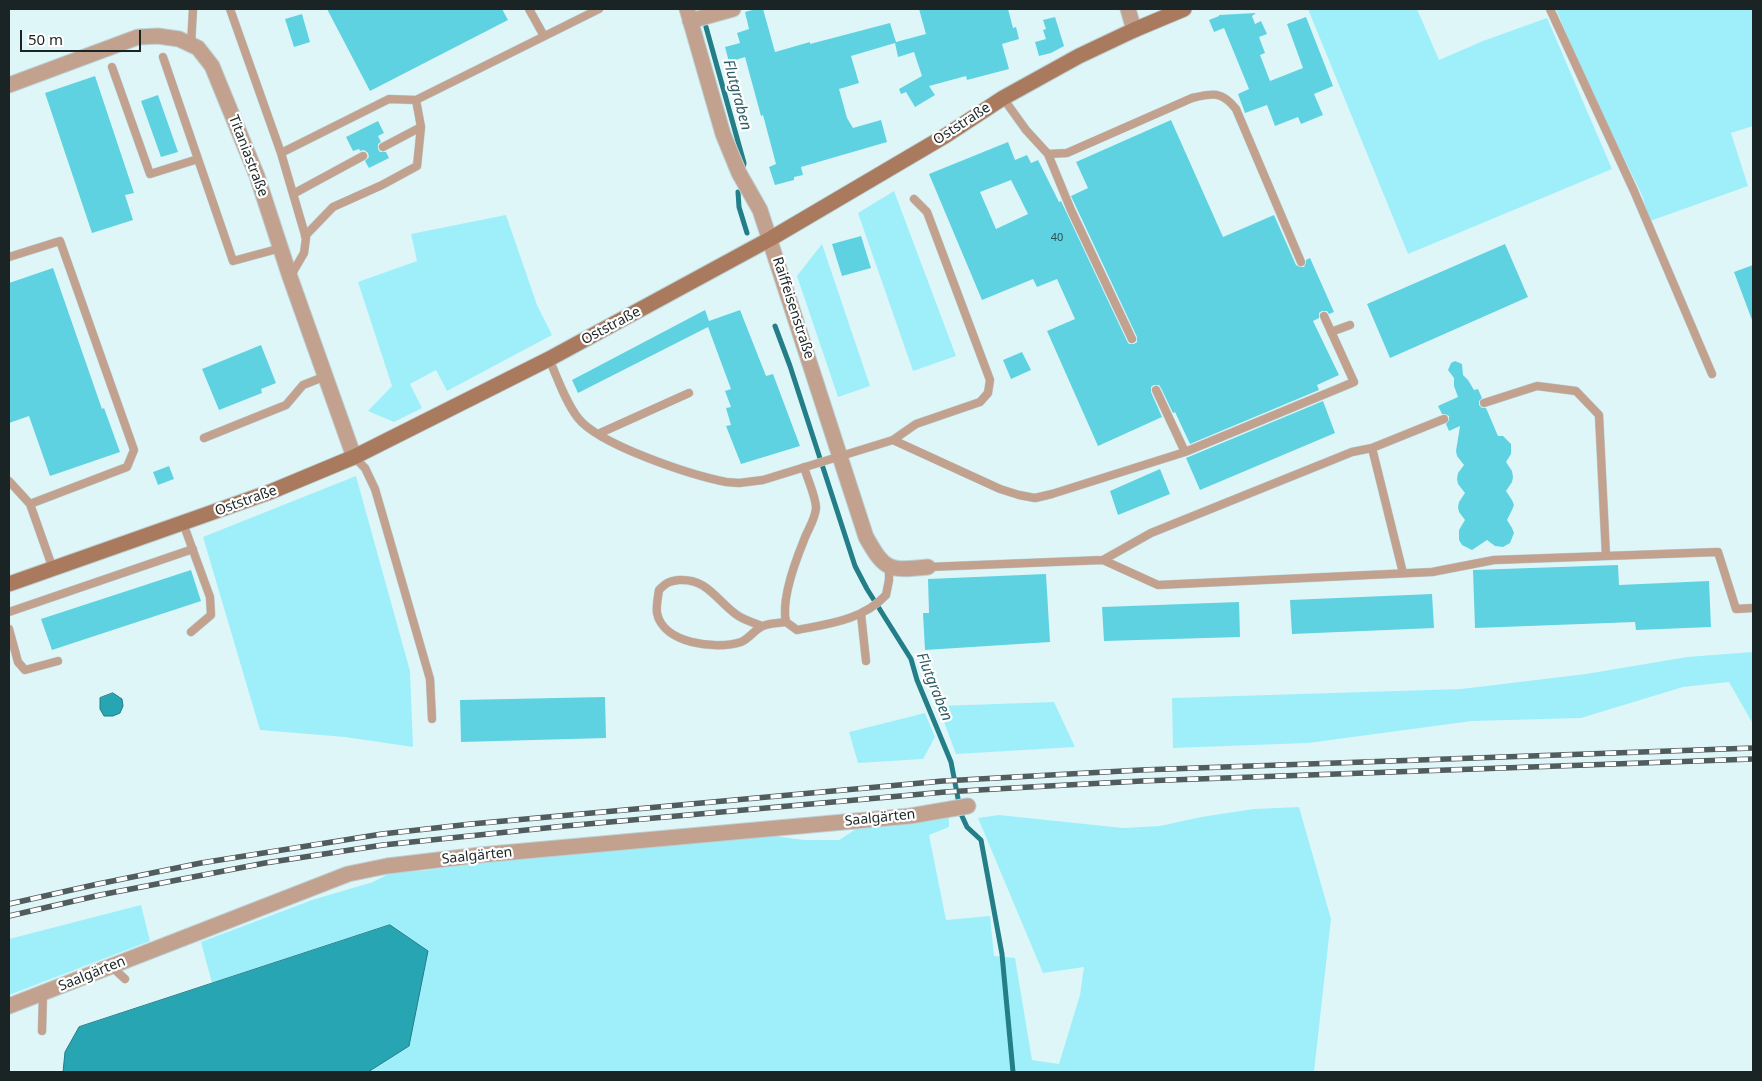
<!DOCTYPE html>
<html>
<head>
<meta charset="utf-8">
<style>
  body { margin:0 }
  #map { position:relative; width:1762px; height:1081px; overflow:hidden; background:#dff6f9; font-family:"Noto Sans",sans-serif }
  canvas { display:block }
  .frame { position:absolute; inset:0; border:10px solid #1b2425; pointer-events:none }
  .scale { position:absolute; left:20px; top:30px; width:121px; height:22px; box-sizing:border-box; border:2px solid #1b2425; border-top:0; padding-left:6px; font-size:15px; line-height:18px; white-space:nowrap; color:#1b2425; -webkit-text-stroke:4px #fefefe; paint-order:stroke }
</style>
</head>
<body>
<div id="map">
<canvas width="1762" height="1081"></canvas>
<div class="frame"></div>
<div class="scale">50 m</div>
</div>
<script>
const context = document.querySelector('canvas').getContext('2d');
context.lineJoin = 'round';
function paint(path, color) { context.fillStyle = color; context.fill(path, 'evenodd'); }
function strokePath(path, color, width, dash) { context.strokeStyle = color; context.lineWidth = width; context.lineCap = dash ? 'butt' : 'round'; context.setLineDash(dash || []); context.stroke(path); }
function drawText(font, color, halo, rows, align = 'center') {
  context.font = font + ' "Noto Sans",sans-serif'; context.lineWidth = 4.5; context.setLineDash([]); context.textBaseline = 'middle'; context.strokeStyle = halo; context.fillStyle = color; for (const [text, x, y, turn = 0] of rows) {
    context.save(); context.translate(x, y); context.rotate((+turn || 0) * Math.PI / 180); context.textAlign = isNaN(turn) ? turn : align; if (halo) context.strokeText(text, 0, 0); context.fillText(text, 0, 0); context.restore();
  }
}
paint(new Path2D(`
  M1308,9H1417L1439,60L1483,41L1547,18L1612,169L1408,254Z
  M1556,9H1753V126L1731,133L1748,186L1650,221L1642,195L1581,70Z
  M894,191L956,356L913,371L858,213Z
  M506,215L537,305L552,335L447,391L436,370L410,384L422,408L394,422L368,411L392,386L358,282L417,261L411,234Z
  M822,244L870,386L838,397L797,276Z
  M356,476L410,671L413,747L345,737L260,730L203,537Z
  M1753,652V724L1729,682L1683,687L1581,718L1472,721L1308,743L1173,748L1172,698L1461,689L1586,674L1687,657Z
  M1054,702L1075,747L956,754L938,706Z
  M925,713L935,737L923,759L858,763L849,732Z
  M1299,807L1331,919L1314,1072H368L409,1046L389,925L212,983L201,942L312,900L373,882L392,872L422,871L528,856L774,836L804,840H839L861,826L949,818V827L929,835L946,920L990,916L994,956L1015,958L1032,1060L1059,1064L1080,995L1084,967L1043,973L978,818L999,815L1123,828L1160,826L1201,817L1254,809Z
  M141,905L150,941L9,995V939Z`), '#9feffb');
const water = new Path2D(`
  M113,693L122,699L123,706L120,713L113,716H104L100,709V698Z
  M390,925L428,951L409,1046L368,1072H63L65,1052L79,1027Z`);
paint(water, '#27a5b3');
strokePath(water, '#237e88', 1);
strokePath(new Path2D(`
  M706,27L744,163L743,169
  M738,192L739,207L747,233
  M775,326L790,366L855,566L867,589L911,659L917,680L951,762L961,814L967,827L981,840L1002,954L1013,1072`), '#237e88', 5);
paint(new Path2D(`
  M327,9H502L508,20L370,91Z
  M756,9H763L775,52L810,42V44L890,23L896,42L926,34L919,9H1008L1013,28L1016,27L1019,39L1002,44L1009,69L967,80L966,76L929,86L935,95L915,107L906,92L901,94L899,89L922,76L914,52L898,57L895,43L851,56L859,83L839,89L847,118L853,128L881,120L887,142L801,167L803,175L794,177V180L775,185L769,167L776,164L763,115L761,116L745,57L729,62L725,47L740,43L737,33L749,29L745,12Z
  M1256,13L1252,16L1255,24L1261,21L1267,34L1259,37L1265,53L1260,55L1270,81L1303,68L1287,24L1306,17L1333,86L1314,94L1323,115L1301,124L1298,117L1275,126L1267,105L1245,113L1238,94L1249,89L1224,28L1214,32L1209,20L1219,16V15Z
  M302,14L310,42L294,47L285,19Z
  M1055,17L1064,46L1051,53L1039,56L1035,42L1046,39L1043,30L1046,29L1043,20Z
  M95,76L134,193L125,195L133,220L92,233L45,93Z
  M158,95L178,152L161,157L141,101Z
  M1171,120L1223,237L1274,215L1296,265L1300,267H1304L1306,263V260L1310,258L1334,312L1329,314L1327,311H1322L1319,313V318L1313,321L1339,375L1317,385L1319,390L1190,444L1175,412L1173,413L1161,388L1159,385H1154L1151,387V392L1162,417L1098,446L1047,331L1075,319L1057,279L1037,287L1033,279L982,300L929,174L1008,142L1015,160L1027,155L1031,163L1038,160L1059,202L1061,201L1127,341L1129,344H1134L1137,342V337L1071,196L1088,188L1076,162ZM1011,180L1028,214L996,229L980,192Z
  M378,121L384,133L378,136L381,142L378,144V149L380,152H386L389,158L369,168L365,161L369,157L368,153L364,150L360,151L359,149L353,151L346,137Z
  M861,236L871,268L842,276L832,244Z
  M1505,244L1528,297L1390,358L1367,304Z
  M1753,265V320H1752L1734,272Z
  M53,268L102,409L104,408L120,452L50,476L29,416L9,423V283Z
  M705,310L709,321L740,310L766,376L773,374L800,446L741,464L726,426L731,425L726,408L731,407L725,391L731,389L708,327L578,393L572,380Z
  M261,345L276,383L261,389L262,393L219,410L202,369Z
  M1022,352L1031,370L1011,379L1003,360Z
  M1455,361L1462,364L1463,375L1468,380L1474,390L1478,389L1482,398L1479,401V405L1482,408H1486L1498,436H1503L1511,444V454L1506,462L1512,471L1513,477L1512,482L1506,491L1512,500L1514,505L1512,510L1507,520L1512,528L1514,533L1510,543L1503,547L1495,546L1487,540L1472,550L1462,545L1459,540V530L1465,520L1459,512L1458,507L1459,502L1465,493L1458,484L1457,479L1458,473L1464,465L1457,456L1456,451L1460,426L1449,431L1446,424L1449,420V416L1445,414H1442L1438,406L1458,397L1454,386V378L1448,370L1451,363Z
  M1323,401L1335,433L1200,490L1186,458Z
  M169,466L174,479L158,485L153,472Z
  M1160,469L1170,494L1118,515L1110,491Z
  M1618,565L1619,585L1709,581L1711,627L1636,630L1635,622L1475,628L1473,570Z
  M191,570L201,601L52,650L41,619Z
  M1046,574L1050,642L925,650L923,613H929L928,579Z
  M1432,594L1434,628L1292,634L1290,600Z
  M1239,602L1240,637L1104,641L1102,607Z
  M605,697L606,738L461,742L460,700Z`), '#5fd2e1');
const lane = new Path2D(`
  M230,9L281,153L306,238L304,253L290,277
  M529,9L544,36
  M1550,9L1634,191L1712,374
  M191,45L193,9
  M163,57L233,261L281,248
  M112,67L150,174L198,159
  M1003,98L1026,130L1048,154L1071,210L1132,339
  M383,147L421,127
  M281,153L389,99L416,100
  M1048,154L1067,153L1192,98C1213,93 1222,91 1236,109L1301,262
  M293,194L363,156
  M305,236L333,207L382,185L417,166L421,127L416,100L599,9
  M9,257L60,241L134,450L127,467L30,504
  M1331,332L1350,325
  M549,359C558,379 565,401 578,418C599,445 691,475 726,482L739,483L763,480L893,440L916,424L980,402L988,393L990,380L927,212L914,199
  M1156,390L1185,452L1354,382L1324,316
  M1484,403L1537,386L1576,391L1599,415L1606,556
  M598,434L689,393
  M204,438L286,405L303,385L326,376
  M893,440L1000,489L1019,495L1035,498L1052,494L1185,452
  M354,457L365,468L375,489L430,679L432,719
  M804,467C807,478 816,497 816,508C815,520 808,529 804,540C795,562 781,600 786,622L797,630C828,624 863,620 886,595L889,580V568
  M9,481L30,504L53,569
  M183,523L210,597L211,615L191,632
  M1103,560L1151,533L1352,452L1372,448
  M928,567L1103,560L1158,585L1432,572L1494,560L1718,552L1736,609L1753,608
  M1403,573L1372,448L1444,419
  M9,612L193,549
  M861,614L866,661
  M762,626C754,623 744,620 737,615C717,601 707,578 679,580C669,581 666,583 659,590C658,597 656,606 657,613C663,644 717,650 741,642C749,639 755,629 763,626C769,623 779,623 786,622
  M9,629L18,662L25,670L58,661
  M111,966L125,979
  M42,1031L43,993`);
const street = new Path2D(`
  M687,9L723,134L739,173L760,210L866,537C885,571 889,571 928,567
  M1128,9L1134,30
  M690,21L733,9
  M9,85L138,37L158,36L179,39L198,48L212,66L257,176L290,277L354,457
  M9,1006L348,874L387,866L480,855L910,816L968,806`);
const secondary = new Path2D(`
  M9,584L270,492L354,457L549,359L770,239L945,136L1003,98L1079,56L1134,30L1184,9`);
strokePath(lane, '#bcd0d3', 9);
strokePath(street, '#bcd0d3', 17);
strokePath(secondary, '#bcd0d3', 17);
strokePath(lane, '#c2a18e', 8);
strokePath(street, '#c2a18e', 15);
strokePath(secondary, '#a97a5d', 15);
const rail = new Path2D(`
  M9,904L98,884L201,863L382,834L471,824L943,781L1141,770L1753,748
  M9,916L100,895L265,863L383,845L565,826L945,792L1030,787L1142,781L1753,759`);
strokePath(rail, '#505c5e', 5.5);
strokePath(rail, '#fefefe', 4, [11]);
drawText('11px', '#2c5054', null, [
  ["40",1057,238]
]);
drawText('14px', '#1b2425', '#fefefe', [
  ["Oststraße",962,124,-33],
  ["Titaniastraße",248,156,69],
  ["Raiffeisenstraße",793,308,72],
  ["Oststraße",611,326,-28],
  ["Oststraße",246,501,-20],
  ["Saalgärten",880,818,-6],
  ["Saalgärten",477,856,-6],
  ["Saalgärten",92,974,-22]
]);
drawText('italic 15px', '#2c5d64', '#fefefe', [
  ["Flutgraben",737,95,75],
  ["Flutgraben",934,687,68]
]);
</script>
</body>
</html>
